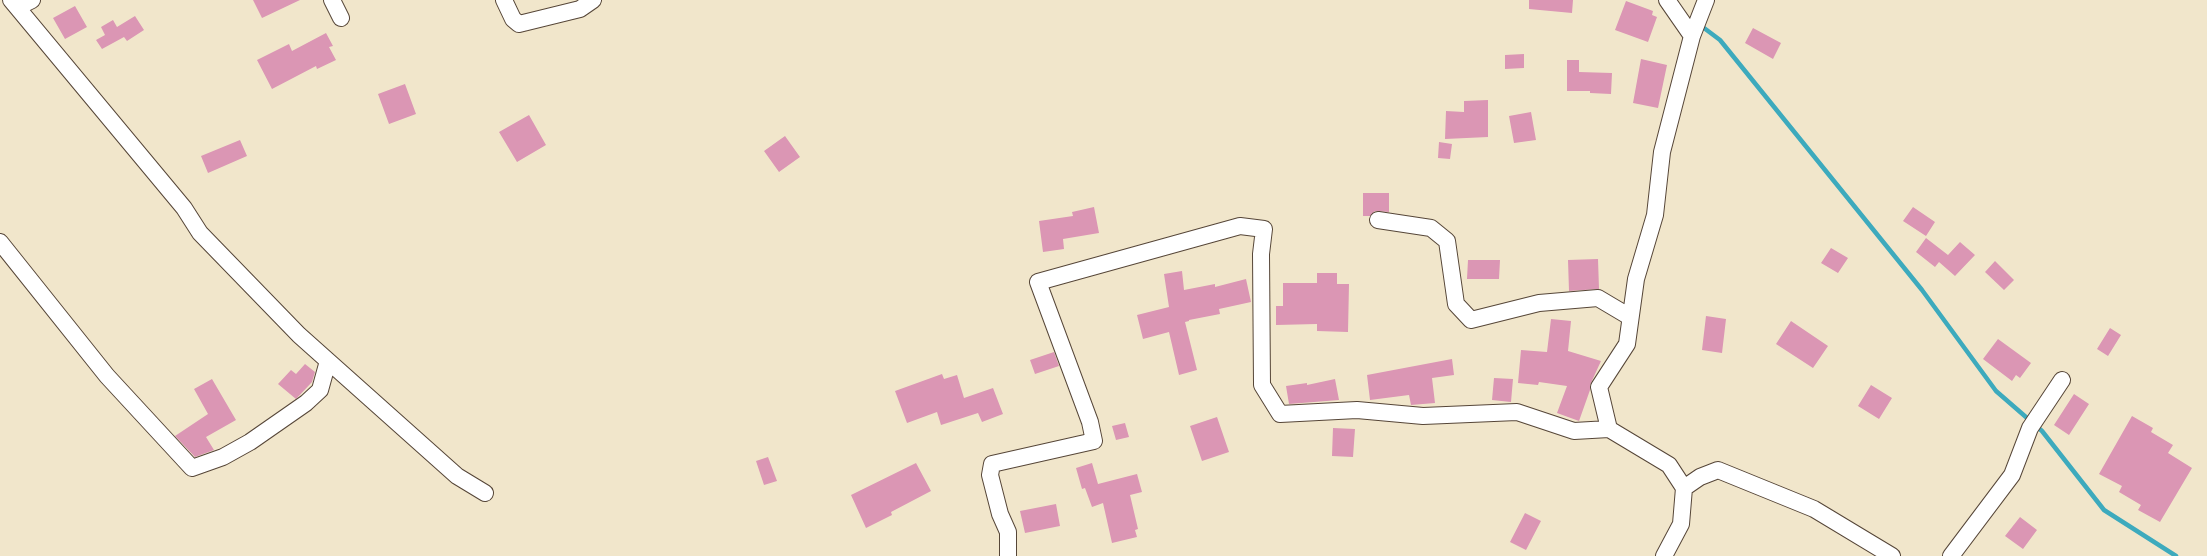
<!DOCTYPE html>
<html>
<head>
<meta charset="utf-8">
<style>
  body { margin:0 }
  canvas { display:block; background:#f1e6cb }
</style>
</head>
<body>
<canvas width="2207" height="556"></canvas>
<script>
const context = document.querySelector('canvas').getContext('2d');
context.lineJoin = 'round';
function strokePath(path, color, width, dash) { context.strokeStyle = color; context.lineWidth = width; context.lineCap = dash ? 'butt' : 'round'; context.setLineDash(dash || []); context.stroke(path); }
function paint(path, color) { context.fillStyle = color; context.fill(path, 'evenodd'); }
strokePath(new Path2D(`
  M1700,25L1720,40L1922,290L1996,391L2042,431L2104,510L2176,556`), '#3daabd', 4.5);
paint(new Path2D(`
  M253,0H300L262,18Z
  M1529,0H1573L1572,13L1529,9Z
  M1626,1L1653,11L1652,15L1657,17L1648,42L1615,30Z
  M75,6L87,27L65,39L53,18Z
  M135,16L144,30L127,41L124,37L102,49L96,40L105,35L101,27L113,20L117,27Z
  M1753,28L1781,43L1773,59L1745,43Z
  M326,33L333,46L329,47L336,60L317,69L316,66L272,89L257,60L289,44L292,51Z
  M1524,54V68L1505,69V55Z
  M1641,59L1667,65L1658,108L1633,103Z
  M1567,60H1579V72L1612,73L1611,94L1590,93V91H1567Z
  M405,84L416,114L389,124L378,94Z
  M1488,100V137L1445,139L1446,111L1464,112V101Z
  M1531,112L1536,140L1514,143L1509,116Z
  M529,115L546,145L517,162L499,132Z
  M785,136L800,157L779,172L764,151Z
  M240,140L247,156L208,173L201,156Z
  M1439,142L1452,144L1450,159L1438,158Z
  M1363,193H1389V212L1375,211L1370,216H1363Z
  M1094,207L1099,233L1063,239L1064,249L1043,252L1039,221L1073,216L1072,212Z
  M1913,207L1935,222L1926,236L1903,221Z
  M1926,238L1948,255L1960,242L1975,255L1955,276L1939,262L1935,267L1916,252Z
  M1831,248L1848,258L1838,273L1821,263Z
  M1598,259L1599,289L1569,291L1568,260Z
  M1468,260H1500L1499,279H1467Z
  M1995,261L2014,280L2004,290L1985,272Z
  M1182,271L1184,290L1215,284V287L1246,279L1251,302L1219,309L1220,314L1189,320V321L1185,322L1197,370L1179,375L1169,332L1143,339L1137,315L1169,307L1164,274Z
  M1317,273H1337V284H1349L1348,332L1317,331V324L1276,325V306H1283V283H1317Z
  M1706,316L1726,319L1722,353L1702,350Z
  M1551,319L1571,321L1568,351L1601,361L1590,385V390L1579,421L1557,413L1567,386L1539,382L1538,385L1518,383L1521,350L1547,352Z
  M1791,321L1828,346L1813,368L1776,344Z
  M2110,328L2121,335L2108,356L2097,349Z
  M1998,339L2031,363L2020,378L2016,375L2012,381L1983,359Z
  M1054,352L1059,366L1035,374L1030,360Z
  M1452,359L1454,375L1432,378L1435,403L1411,405L1409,395L1370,400L1367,375Z
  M305,364L315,372L312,382L296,399L278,384L291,370L296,374Z
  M942,374L944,379L957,375L964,398L993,388L1003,414L982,422L978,413L941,425L937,412L907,423L895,391Z
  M1494,378L1513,379L1511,402L1492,400Z
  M212,379L236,420L206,437L214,450L195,457L175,436L208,414L194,389Z
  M1335,379L1339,400L1289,404L1286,386L1307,383V385Z
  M1871,385L1892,398L1879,419L1858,406Z
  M2074,394L2089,404L2069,435L2054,425Z
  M2132,416L2153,428L2151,432L2173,445L2168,453L2192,468L2160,522L2138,510L2141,505L2119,492L2122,486L2099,474Z
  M1217,417L1229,452L1202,461L1190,426Z
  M1125,423L1129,437L1116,440L1112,426Z
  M1333,428L1355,429L1353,457L1332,456Z
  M768,457L777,481L764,485L756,461Z
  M916,463L931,491L891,512L892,515L866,528L851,495Z
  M1092,463L1098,484L1137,474L1142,492L1130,495L1138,529L1135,530L1137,537L1112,543L1103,503L1092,507L1085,488L1082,489L1076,468Z
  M1056,504L1060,526L1025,533L1020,511Z
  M1525,513L1541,521L1526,550L1510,542Z
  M2020,517L2037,530L2023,549L2005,536Z`), '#db96b4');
const minor = new Path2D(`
  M11,0L184,208L200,233L299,335L457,476L485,493
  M332,0L341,18
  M504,0L513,19L519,24L580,9L593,0
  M1667,0L1692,36
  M18,7L32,0
  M1378,220L1431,228L1447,241L1456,304L1471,320L1539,303L1598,298L1630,317
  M0,242L107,376L192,468L223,457L250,442L306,403L320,390L328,361
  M1684,488L1669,465L1609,429L1599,387L1627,344L1636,279L1655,215L1662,152L1692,36L1706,0
  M1008,556V532L1000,514L990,475L992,464L1094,441L1090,422L1038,282L1240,226L1264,229L1261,254L1262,385L1280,414L1357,410L1423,416L1517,412L1574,431L1609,429
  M1664,556L1681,524L1684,488L1700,477L1718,470L1814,509L1892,556
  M1951,556L2012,475L2030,428L2062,380`);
strokePath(minor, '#564638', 18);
strokePath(minor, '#fff', 16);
</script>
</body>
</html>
